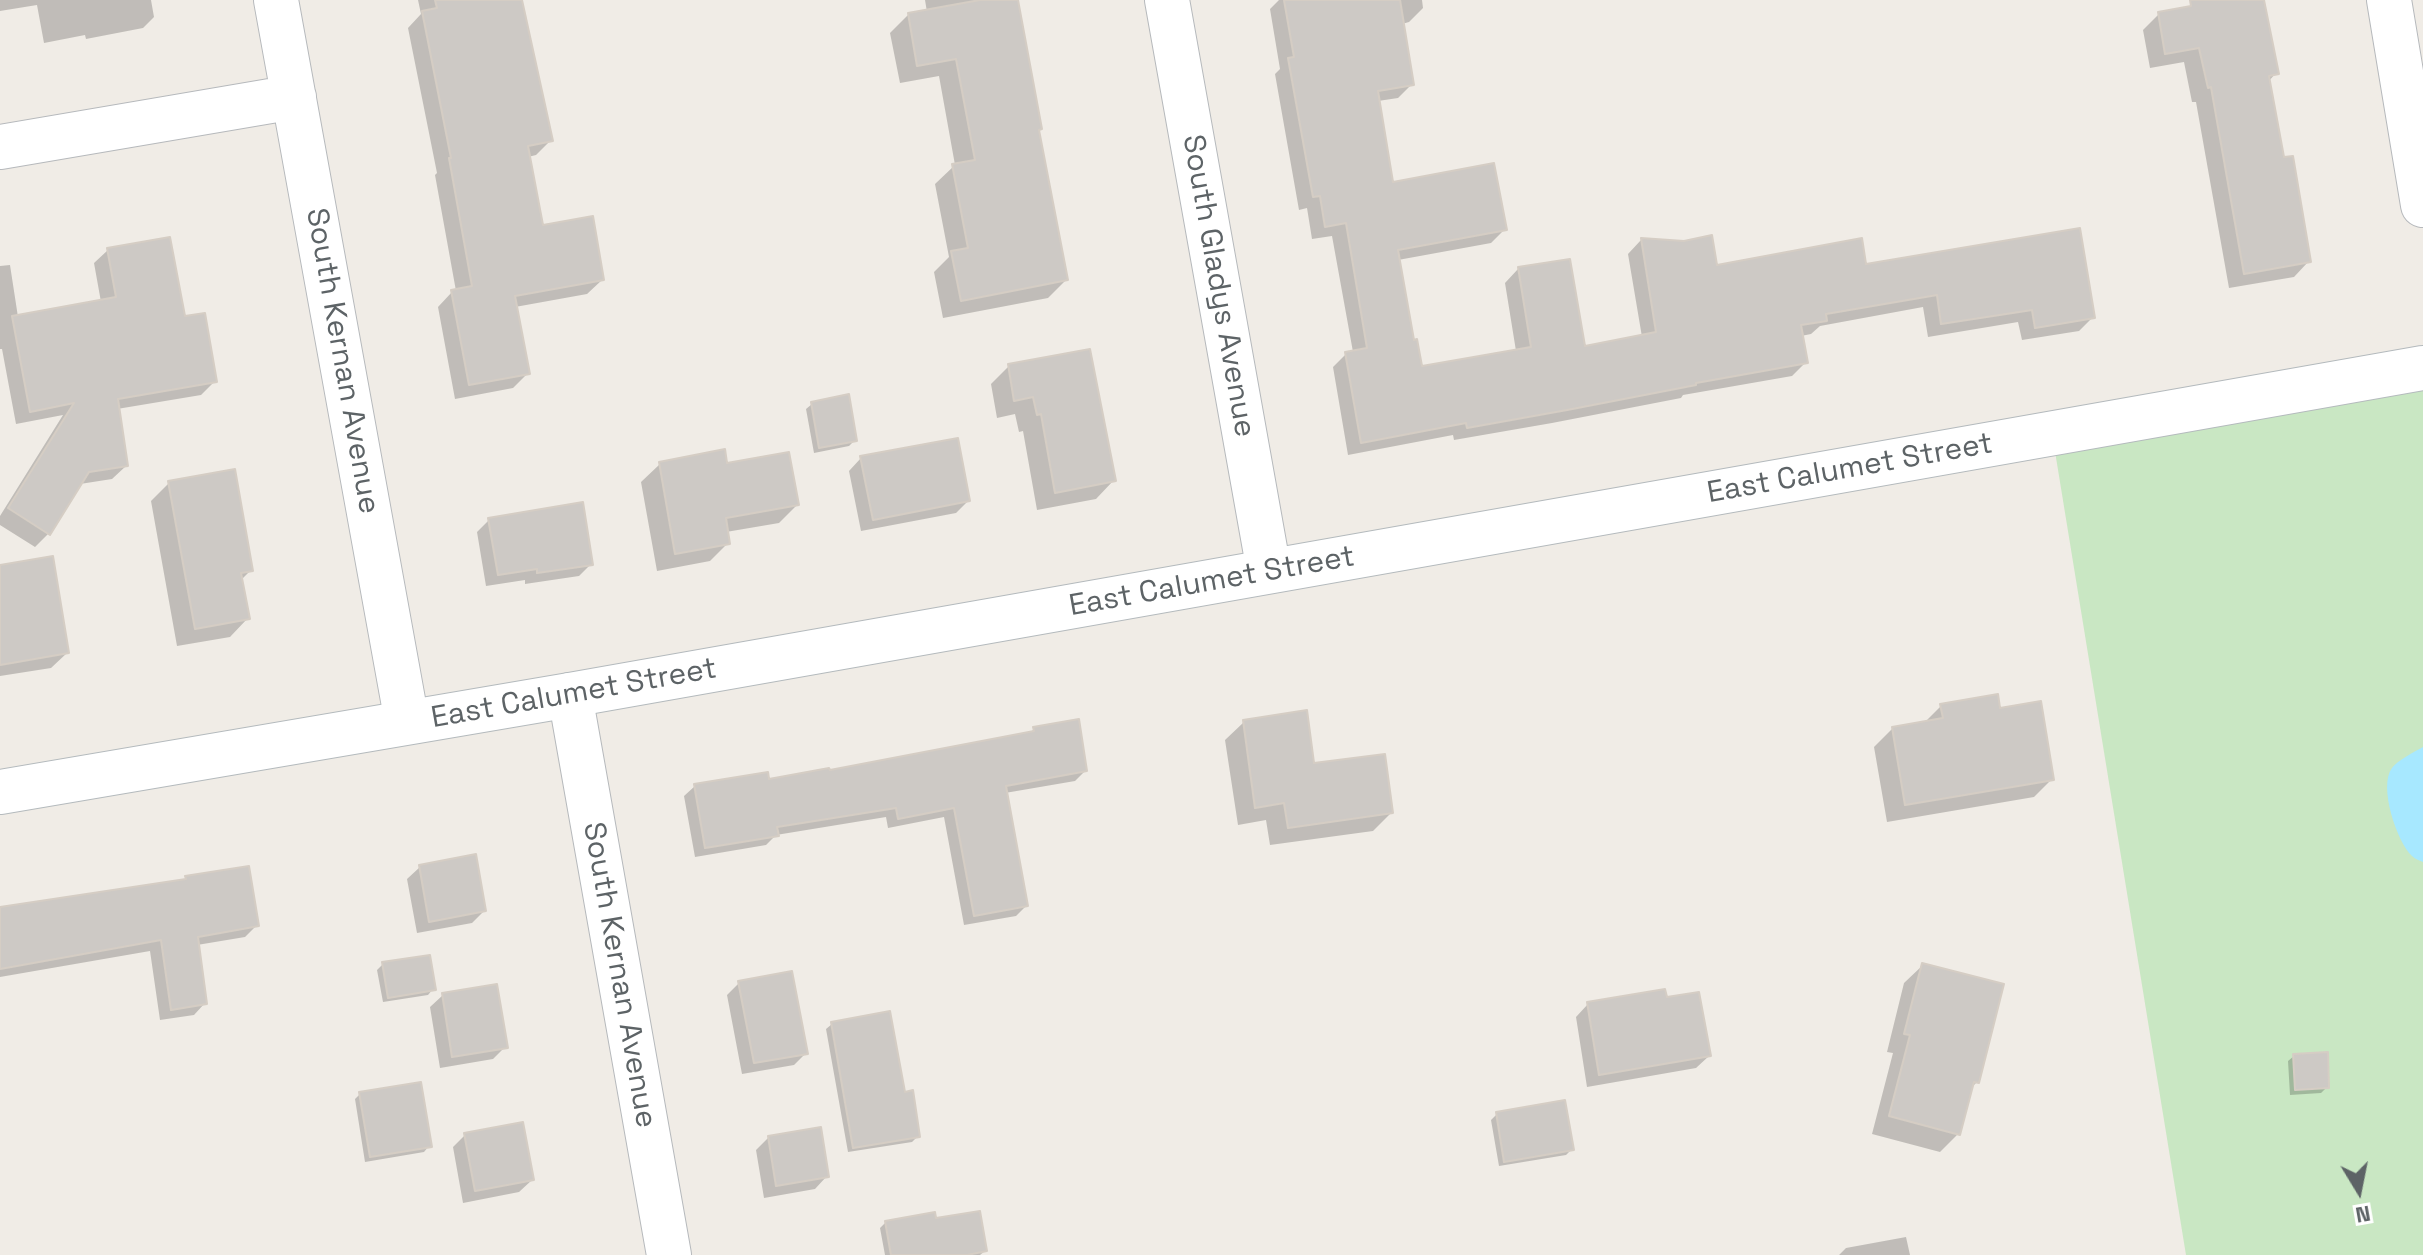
<!DOCTYPE html>
<html>
<head>
<meta charset="utf-8">
<style>
  body { margin:0 }
  #map { position:relative; width:2423px; height:1255px; overflow:hidden; background:#f0ece6; font-family:"Space Grotesk",sans-serif }
  canvas { display:block }
  .north { position:absolute; left:2319px; top:1151px; width:80px; height:80px; -webkit-text-stroke:6px #fff; paint-order:stroke; rotate:170deg; font-size:22px; font-weight:700; line-height:32px; text-align:center; color:#5d6366 }
  .north::after { content:''; display:block; margin:auto; width:28px; height:36px; background:#5d6366; clip-path:polygon(50% 0,100% 100%,50% 72%,0 100%) }
</style>
</head>
<body>
<div id="map">
<canvas width="2423" height="1255"></canvas>
<div class="north">N</div>
</div>
<script>
const context = document.querySelector('canvas').getContext('2d');
context.lineJoin = 'round';
function paint(path, color) { context.fillStyle = color; context.fill(path, 'evenodd'); }
function strokePath(path, color, width, dash) { context.strokeStyle = color; context.lineWidth = width; context.lineCap = dash ? 'butt' : 'round'; context.setLineDash(dash || []); context.stroke(path); }
function drawText(font, color, halo, rows, align = 'center') {
  context.font = font + ' "Space Grotesk",sans-serif'; context.lineWidth = 8; context.setLineDash([]); context.textBaseline = 'middle'; context.strokeStyle = halo; context.fillStyle = color; for (const [text, x, y, turn = 0] of rows) {
    context.save(); context.translate(x, y); context.rotate((+turn || 0) * Math.PI / 180); context.textAlign = isNaN(turn) ? turn : align; if (halo) context.strokeText(text, 0, 0); context.fillText(text, 0, 0); context.restore();
  }
}
paint(new Path2D(`
  M2423,369V1255H2186L2052,433Z`), '#c9e7c3');
paint(new Path2D(`
  M2423,747V862C2419,860 2415,859 2412,856C2397,842 2378,786 2392,768C2398,760 2414,752 2423,747Z`), '#a7e8ff');
paint(new Path2D(`
  M0,0H151L154,17L143,28L86,39L85,35L44,43L37,5L0,11Z
  M418,0H520L550,141L536,155L528,157L542,227L602,280L587,294L515,307L528,373L513,388L455,399L438,307L452,292L456,291L435,175L437,173L408,28L421,14Z
  M925,0H1016L1066,280L1048,298L943,318L934,272L949,257L935,184L955,165L939,76L900,83L890,33L908,15L927,12Z
  M1279,0H1422L1423,8L1409,22L1402,24L1412,84L1398,98L1378,101L1391,185L1504,230L1491,243L1398,260L1412,342L1420,368L1516,351L1505,283L1518,269L1583,348L1642,337L1628,254L1641,240L1684,243L1715,267L1865,266L2093,317L2079,331L2022,340L2018,322L1928,337L1923,307L1820,326L1811,334L1801,336L1806,362L1792,376L1683,395L1681,398L1552,423L1454,440L1453,435L1348,455L1333,367L1346,354L1353,352L1332,236L1312,239L1307,208L1299,210L1275,74L1280,69L1270,9Z
  M2230,0H2262L2276,73L2268,82L2283,160L2309,261L2294,277L2229,288L2196,102H2192L2184,62L2150,68L2143,30L2159,14Z
  M108,250L183,318L215,381L201,395L117,409L126,466L112,479L80,484L48,534L35,547L0,525V516L63,415L16,424L2,349H0V266L10,265L18,317L101,302L94,263Z
  M1009,366L1114,480L1096,499L1037,510L1023,431L1019,432L1015,414L997,418L991,384Z
  M812,404L855,440L849,446L814,453L806,409Z
  M861,458L968,501L956,513L861,531L849,471Z
  M660,464L726,465L797,505L779,523L726,532L728,543L710,561L657,571L641,482Z
  M169,483L251,570L241,580L248,618L230,637L177,646L151,501Z
  M489,520L591,564L579,576L525,584V580L486,586L477,532Z
  M0,567L67,653L51,668L0,676Z
  M1941,706L1998,710L2052,779L2034,797L1887,822L1874,747L1892,729L1924,723Z
  M1244,722L1313,765L1391,813L1373,831L1270,845L1266,820L1238,825L1225,740Z
  M1034,729L1085,771L1075,781L1005,793L1026,906L1016,916L964,925L944,817L888,828L886,817L776,835L766,845L695,857L684,796L695,786L767,781L828,773L1029,734Z
  M420,867L484,911L472,923L417,933L407,879Z
  M186,878L257,925L245,937L197,945L205,1003L194,1015L160,1020L150,951L0,977V912L183,881Z
  M383,964L433,989L428,995L383,1002L377,970Z
  M1923,965L1977,1082L1970,1089L1958,1134L1940,1152L1872,1134L1893,1053L1887,1052L1904,983Z
  M739,983L806,1053L794,1065L742,1074L727,995Z
  M443,995L505,1047L493,1059L440,1068L430,1007Z
  M1665,999L1709,1056L1696,1068L1587,1087L1576,1017L1588,1004Z
  M832,1024L904,1094L918,1136L912,1142L848,1152L826,1029Z
  M2294,1056L2327,1087L2321,1093L2290,1095L2288,1061Z
  M360,1094L429,1146L424,1152L365,1162L355,1099Z
  M1497,1114L1571,1150L1566,1155L1499,1166L1491,1120Z
  M465,1135L532,1180L519,1192L463,1203L453,1147Z
  M768,1138L827,1176L815,1189L764,1198L756,1150Z
  M934,1220L985,1251L980,1255H885L880,1228L886,1222Z
  M1906,1237L1910,1255H1839L1846,1248Z`), '#0003');
const building = new Path2D(`
  M435,0H522L553,141L528,146L543,225L593,216L604,280L515,296L530,374L469,385L451,290L472,286L449,158H451L422,11L437,8Z
  M980,0H1018L1042,129L1039,130L1068,280L961,301L951,251L968,248L952,164L975,160L956,59L917,66L908,13Z
  M1284,0H1400L1414,85L1378,91L1393,182L1494,163L1507,230L1398,250L1414,340L1417,339L1422,366L1531,347L1518,267L1570,259L1585,346L1656,332L1641,238L1684,241L1712,235L1717,265L1862,238L1866,264L2080,228L2095,318L2035,328L2032,310L1941,324L1937,295L1826,314L1827,321L1801,325L1808,363L1696,383V385L1567,410L1467,428L1466,423L1361,443L1345,352L1367,348L1346,223L1325,227L1320,196L1313,197L1288,58L1294,57Z
  M2190,0H2264L2279,74L2269,76L2284,157L2293,156L2311,262L2244,274L2211,87L2208,88L2199,48L2165,54L2158,12L2191,6Z
  M170,237L185,316L205,313L217,382L118,399L128,466L89,472L50,535L8,508L74,403L30,412L12,316L116,297L107,248Z
  M1090,349L1116,481L1055,493L1041,414L1037,415L1033,397L1014,401L1008,364Z
  M849,394L857,441L819,448L811,402Z
  M958,438L970,501L873,520L860,456Z
  M725,449L727,463L789,452L799,505L726,518L730,544L675,554L659,462Z
  M235,469L253,571L241,573L250,619L195,629L168,481Z
  M583,502L593,565L537,573V569L498,575L488,518Z
  M53,556L69,653L0,665V565Z
  M1998,694L2000,708L2041,701L2054,780L1905,805L1892,727L1943,718L1940,704Z
  M1307,710L1314,763L1385,754L1393,813L1288,828L1284,803L1255,808L1243,720Z
  M1079,719L1087,771L1006,786L1028,906L974,916L954,808L898,819L896,808L777,827L779,836L705,848L694,784L768,772L769,779L829,768L830,770L1034,731L1033,727Z
  M476,854L486,911L429,922L419,865Z
  M249,866L259,926L198,937L207,1004L171,1010L161,940L0,969V907L186,879L185,876Z
  M430,955L436,990L388,998L382,962Z
  M1922,963L2004,984L1979,1083L1974,1082L1960,1135L1889,1116L1910,1035L1904,1034Z
  M792,971L808,1054L754,1063L738,981Z
  M497,984L508,1048L452,1057L442,993Z
  M1665,989L1667,997L1699,992L1711,1056L1599,1075L1587,1002Z
  M890,1011L905,1092L913,1090L920,1137L853,1148L831,1022Z
  M2328,1052L2329,1088L2295,1090L2293,1054Z
  M421,1082L432,1147L370,1157L359,1092Z
  M1565,1100L1574,1150L1504,1162L1496,1112Z
  M523,1122L534,1180L475,1191L464,1133Z
  M821,1127L829,1177L776,1186L768,1136Z
  M980,1211L987,1251L967,1255H891L885,1221L935,1212L936,1218Z`);
paint(building, '#cdc9c5');
strokePath(building, '#d5cdc4', 2);
const minor = new Path2D(`
  M276,0L407,722
  M1167,0L1269,571
  M2389,0L2423,205
  M0,147L294,97
  M570,695L669,1255`);
const secondary = new Path2D(`
  M0,792L570,695L2423,368`);
strokePath(minor, '#b6b9bc', 46);
strokePath(secondary, '#b4babd', 46);
strokePath(minor, '#fff', 44);
strokePath(secondary, '#fff', 44);
drawText('30px', '#5d6366', '#fff', [
  ["South Gladys Avenue",1218,286,80],
  ["South Kernan Avenue",342,361,80],
  ["East Calumet Street",1850,469,-10],
  ["East Calumet Street",1212,582,-10],
  ["East Calumet Street",574,694,-10],
  ["South Kernan Avenue",619,975,80]
]);
</script>
</body>
</html>
